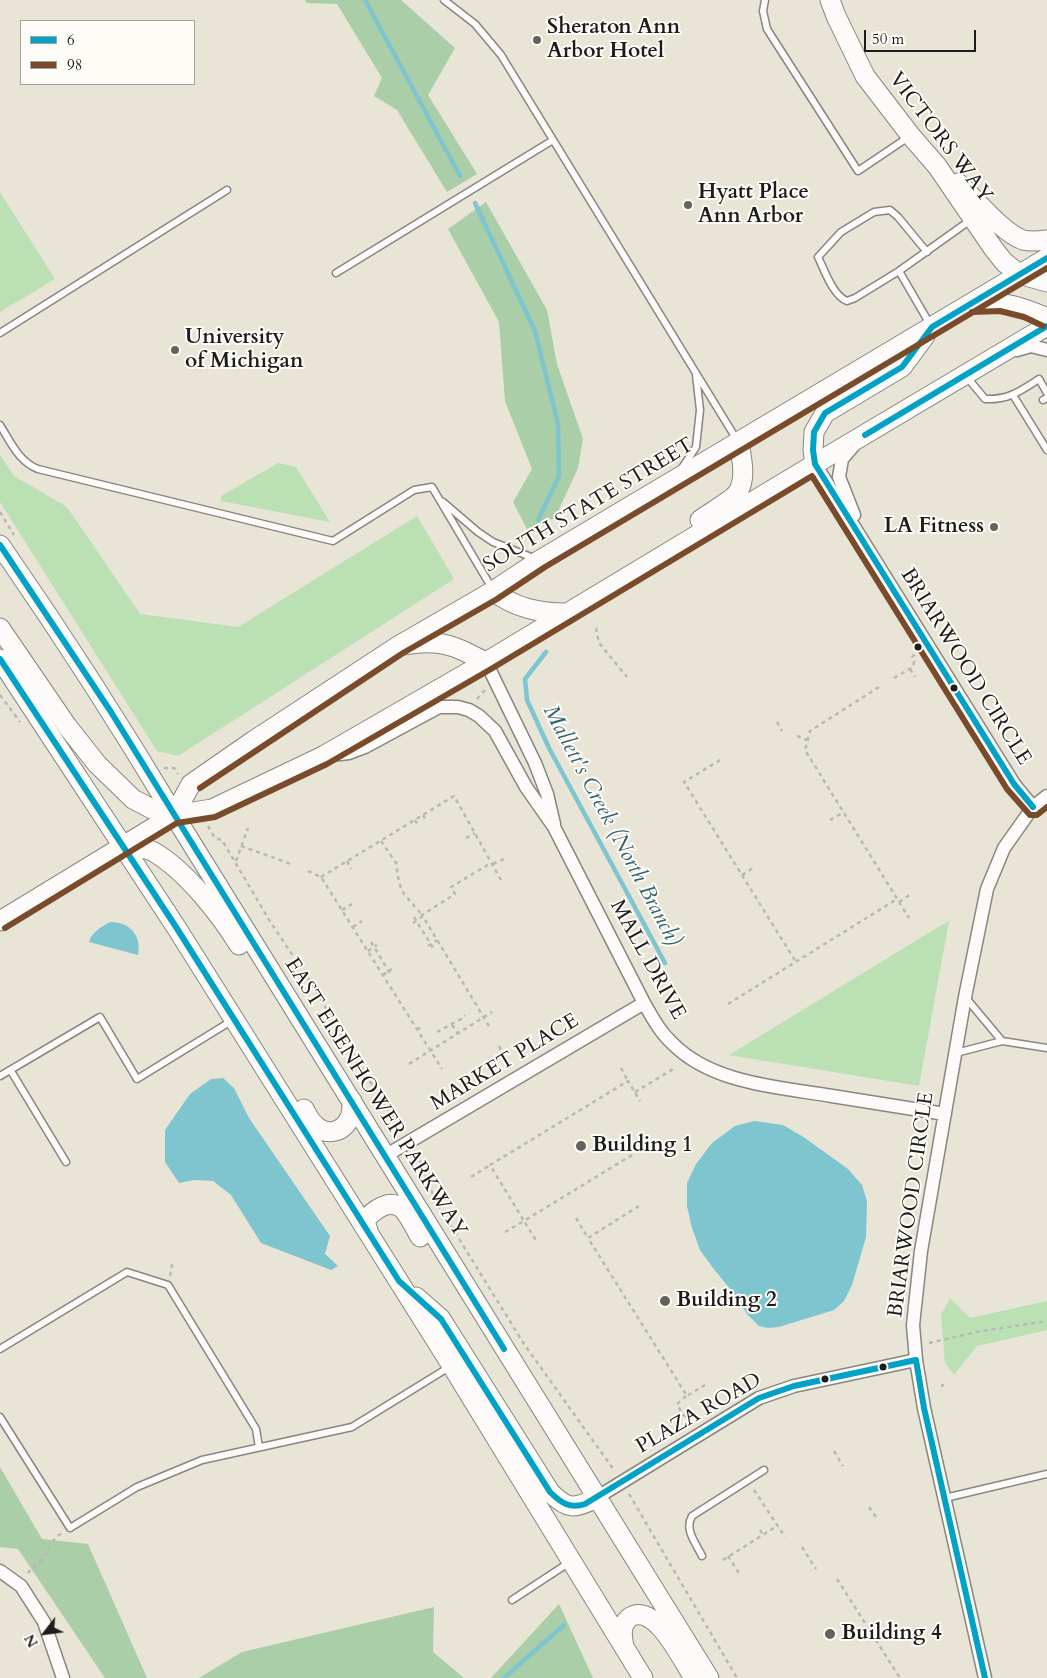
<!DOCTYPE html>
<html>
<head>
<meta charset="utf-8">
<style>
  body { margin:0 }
  #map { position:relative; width:1047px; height:1678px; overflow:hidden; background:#e8e4d6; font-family:Cardo,serif }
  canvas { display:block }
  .legend { position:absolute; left:20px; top:20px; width:175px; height:65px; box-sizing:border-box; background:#fdfcf7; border:1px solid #a3a29f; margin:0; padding:6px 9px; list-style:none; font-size:15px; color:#1c1c1c }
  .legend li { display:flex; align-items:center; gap:10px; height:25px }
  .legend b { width:25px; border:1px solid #a3a29f }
  .north { position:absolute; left:20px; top:1608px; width:50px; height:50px; -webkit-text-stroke:4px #fdfcf7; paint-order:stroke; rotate:240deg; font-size:14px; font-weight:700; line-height:20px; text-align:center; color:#1c1c1c }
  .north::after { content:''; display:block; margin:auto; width:18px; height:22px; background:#1c1c1c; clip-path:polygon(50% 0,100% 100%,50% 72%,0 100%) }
  .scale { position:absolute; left:864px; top:30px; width:112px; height:22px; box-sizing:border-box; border:2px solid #1c1c1c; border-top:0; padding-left:6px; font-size:15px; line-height:18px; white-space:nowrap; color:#1c1c1c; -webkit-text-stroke:4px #fdfcf7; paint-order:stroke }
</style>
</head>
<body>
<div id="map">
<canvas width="1047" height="1678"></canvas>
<ul class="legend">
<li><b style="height:6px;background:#01a2c5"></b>6</li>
<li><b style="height:6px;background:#7a4b2a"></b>98</li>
</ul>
<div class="north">N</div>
<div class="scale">50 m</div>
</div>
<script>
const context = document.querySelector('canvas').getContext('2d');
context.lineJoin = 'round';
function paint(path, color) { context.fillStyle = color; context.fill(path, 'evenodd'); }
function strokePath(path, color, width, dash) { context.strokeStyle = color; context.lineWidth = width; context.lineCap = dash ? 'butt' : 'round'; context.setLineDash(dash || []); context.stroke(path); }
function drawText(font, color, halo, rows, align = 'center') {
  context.font = font + ' Cardo,serif'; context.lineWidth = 4; context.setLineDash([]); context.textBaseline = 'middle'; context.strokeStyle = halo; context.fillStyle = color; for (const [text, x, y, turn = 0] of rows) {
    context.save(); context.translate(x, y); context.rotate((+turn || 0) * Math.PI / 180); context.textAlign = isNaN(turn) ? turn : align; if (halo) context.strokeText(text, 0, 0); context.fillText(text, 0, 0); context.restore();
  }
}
paint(new Path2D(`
  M0,192L55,279L0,312Z
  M0,455L14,476L67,507L140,614L238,627L417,516L454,579L178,756L157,751L0,502Z
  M278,463L296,467L330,522L221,501V496Z
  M949,921L919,1086L729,1055L940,926Z
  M950,1298L970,1318L1047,1301V1330L977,1346L954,1375L945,1363L941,1315Z`), '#bae0b4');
paint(new Path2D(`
  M305,0H401L455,48L428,95L477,174L447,192L397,110L374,96L382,78L337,4L307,3Z
  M486,202L547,310L557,364L583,439L578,468L555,518L527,529L513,502L532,469L505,401L499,322L448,229Z
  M0,1467L42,1539L88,1544L147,1678H105L18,1549L0,1547Z
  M559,1604L593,1678H491Z
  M434,1607L433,1652L464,1678H199L242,1652Z`), '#aacea7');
paint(new Path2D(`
  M111,922C130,922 142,936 138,955L89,942C91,933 103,925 111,922Z
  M223,1078L234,1088L249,1118L330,1236L325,1254L338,1266L331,1270L261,1243L231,1195L213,1181L194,1180L179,1183L165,1162V1130L190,1094L211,1079Z
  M754,1121L783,1125L805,1138L848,1169L862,1185L867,1201L866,1237L852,1285L844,1301L834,1310L779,1327L768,1328L759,1326L747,1314L735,1295L713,1268L700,1250L692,1228L687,1206V1183L696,1164L712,1143L735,1126Z`), '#7ec5d0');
strokePath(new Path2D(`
  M365,0L460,176
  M475,203L535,331L558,424L559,476L538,520
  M546,652L525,679L527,700L549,748L665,963
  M504,1678L564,1625`), '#7ec5d0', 4.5);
const lane = new Path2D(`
  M444,0L475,24L501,55L737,440
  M765,0L763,11L767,29L858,171L910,136
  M899,271L855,298L847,301C833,296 824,269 818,257L841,232L874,212L890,210L898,217L927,252
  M336,273L553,140
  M931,326L899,271L972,219
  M0,333L227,190
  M966,376L985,399C1009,400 1020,391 1039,379L1047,393
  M1013,395L1047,450
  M1043,400L1047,398
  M0,425C10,441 19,462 38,469L333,541L414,490L432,487L493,590
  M682,468L696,447L700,410L696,375
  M443,502L478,532L493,542L536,559
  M966,998L1002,1041
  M956,1053L1002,1041L1047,1048
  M11,1071L66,1162
  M0,1076L100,1017L137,1079L233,1020
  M0,1349L127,1272L168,1285L256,1429L259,1447
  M0,1417L70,1528L137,1487L202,1460L352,1427L451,1366
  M945,1498L1047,1474
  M702,1556C696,1543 684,1530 692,1516L764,1470
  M512,1600L570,1562`);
const street = new Path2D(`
  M1017,350L1031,346L1047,350
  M854,445L842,459L839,477L854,515
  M815,464L1014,784L1033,807
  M486,662L535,763L547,794L554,824
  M330,755L349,753L365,747L439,707H458L469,710L479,716L495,731L526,787L554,827L644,1003C652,1017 660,1032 672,1043C712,1084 779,1087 832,1096C870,1102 907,1108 945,1114
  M385,1156L644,1003
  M596,1498L759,1398L794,1386L916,1360
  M0,1571L21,1586L44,1622L63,1678
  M985,1678L924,1408L916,1360L913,1325L921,1251L965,997L987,889L1004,848L1033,807L1047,796`);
const secondary = new Path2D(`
  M830,0L836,16L865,76L911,136L937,166L993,248L1004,262L1019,274L1047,282
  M958,183C976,199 1001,232 1023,240C1031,242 1039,241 1047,240
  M974,303C1005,302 1018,305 1047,318
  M815,464L813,450L814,432L825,413L902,367L925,336
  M700,520C708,514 734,499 738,492C747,477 741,457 739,442
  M0,545C61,633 119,723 174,815L709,1678
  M493,591C515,608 539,613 566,613
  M0,628L67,726L97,764L133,799L152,809L174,815
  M404,645C413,644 423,642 432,643C452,643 469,654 486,662
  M0,659L176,927L452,1366L643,1678
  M174,815L191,784L253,741L398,646L493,591L540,560L1047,258
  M124,846C133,847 145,847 154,852C186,871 220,914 239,945
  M0,921L174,815L212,809L323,756L486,662L815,464L1047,326
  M304,1109C307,1114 310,1121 315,1125C327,1137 344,1132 350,1117C352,1113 352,1106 352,1101
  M368,1231L365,1221C372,1211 390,1197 403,1209C410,1217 415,1228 420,1237
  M416,1297L441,1319L550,1492C567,1510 575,1509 596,1498
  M624,1647C622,1635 620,1626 629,1618C654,1599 683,1662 694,1678`);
strokePath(lane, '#888680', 9);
strokePath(street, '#888680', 15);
strokePath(secondary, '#888680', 21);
strokePath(new Path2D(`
  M0,512L14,535
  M596,628L599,643L627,677
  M910,669L915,677
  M894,678L913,667L914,662L912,657L917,653
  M879,687L810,731L805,750L909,918
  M0,695L20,722
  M477,699L485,690
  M777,722L782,731
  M797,736L807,740
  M720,760L684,782L796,962
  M164,768H174L178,774
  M423,815L426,820
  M415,820L419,827
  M830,820L844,812
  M208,826L215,838L222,840L271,923L310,981L367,1077L402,1130
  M466,838L475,833
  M381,841L396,863L399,883L404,894L422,915
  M241,846L291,864
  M236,861L248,828
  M347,861L351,869
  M493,864L504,859
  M308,871L321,877L442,1069
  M742,875L753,868
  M321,877L454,796L501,880
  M899,902L911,894
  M342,910L352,904
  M414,917L433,948
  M413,923L423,916
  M353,927L362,921
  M371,942L391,975
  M428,946L437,940
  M368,951L377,945
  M383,975L392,969
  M728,1004L897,899
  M452,1025L458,1033
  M489,1026L422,915L455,894L451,887L491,863
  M417,1030L421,1027
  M437,1032L463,1018L465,1015
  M499,1046L507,1063
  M409,1064L492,1012
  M621,1068L628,1081
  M635,1092L675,1068
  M417,1153L435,1200L524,1344L614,1470
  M632,1155L524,1221L490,1165L628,1081L640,1101
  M471,1177L490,1165
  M639,1206L588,1238L687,1396L705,1385
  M576,1218L588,1238
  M505,1232L524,1221L537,1242
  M170,1276L173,1260
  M929,1343L976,1332L1047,1321
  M941,1386L944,1385
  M686,1396L677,1404L683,1415L688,1417
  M834,1451L843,1466
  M754,1490L785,1537
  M629,1494L737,1678
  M869,1507L876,1517
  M760,1530L763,1535
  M802,1547L816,1569
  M728,1556L740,1575
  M723,1560L777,1526
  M28,1573C31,1568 35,1566 40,1562C49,1552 49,1541 62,1533
  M837,1579L900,1678`), '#b8b8b6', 2.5, [4, 4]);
strokePath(lane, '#fcfbf9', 6);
strokePath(street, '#fcfbf9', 12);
strokePath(secondary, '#fcfbf9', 19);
strokePath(new Path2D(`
  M865,435L1047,326
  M0,545L111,712L504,1349
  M0,659L176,927L399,1281L441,1319L550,1492C561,1503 570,1509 585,1504L759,1398L794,1386L916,1360
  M1033,807L1014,784L815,464L813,450L814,432L825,413L902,367L932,327L1047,258
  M916,1360L924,1408L985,1678`), '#01a2c5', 6);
strokePath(new Path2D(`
  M972,312L1000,311L1024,317L1043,326
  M200,788L403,653L497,599L545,567L1047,268
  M5,928L177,823L215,817L327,764L491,669L812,476L1007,789L1030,815H1037L1047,807`), '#7a4b2a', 6);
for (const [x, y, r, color] of [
  [537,40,5,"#63625d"],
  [688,205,5,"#63625d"],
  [175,350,5,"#63625d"],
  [994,527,5,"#63625d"],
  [918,647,4.5,"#1c1c1c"],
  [954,688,4.5,"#1c1c1c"],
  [581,1146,6,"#63625d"],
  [665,1301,6,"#63625d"],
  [883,1367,4.5,"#1c1c1c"],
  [825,1379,4.5,"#1c1c1c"],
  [830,1634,6,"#63625d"]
]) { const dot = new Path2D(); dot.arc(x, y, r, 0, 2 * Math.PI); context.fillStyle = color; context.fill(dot); strokePath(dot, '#fdfcf7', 2); }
drawText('bold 21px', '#1c1c1c', '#fdfcf7', [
  ["Sheraton Ann",547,28],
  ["Arbor Hotel",547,52],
  ["Hyatt Place",698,193],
  ["Ann Arbor",698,217],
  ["University",185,338],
  ["of Michigan",185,362],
  ["LA Fitness",984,527,"right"],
  ["Building 1",592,1146],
  ["Building 2",676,1301],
  ["Building 4",841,1634]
], 'left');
drawText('21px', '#1c1c1c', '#fdfcf7', [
  ["VICTORS WAY",940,138,53],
  ["SOUTH STATE STREET",589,506,-31],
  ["BRIARWOOD CIRCLE",965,667,58],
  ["MALL DRIVE",647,960,61],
  ["MARKET PLACE",505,1063,-31],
  ["EAST EISENHOWER PARKWAY",375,1098,58],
  ["BRIARWOOD CIRCLE",912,1205,-82],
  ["PLAZA ROAD",699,1414,-30]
]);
drawText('italic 22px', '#33626c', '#fdfcf7', [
  ["Mallett's Creek (North Branch)",611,826,62]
]);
</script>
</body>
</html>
